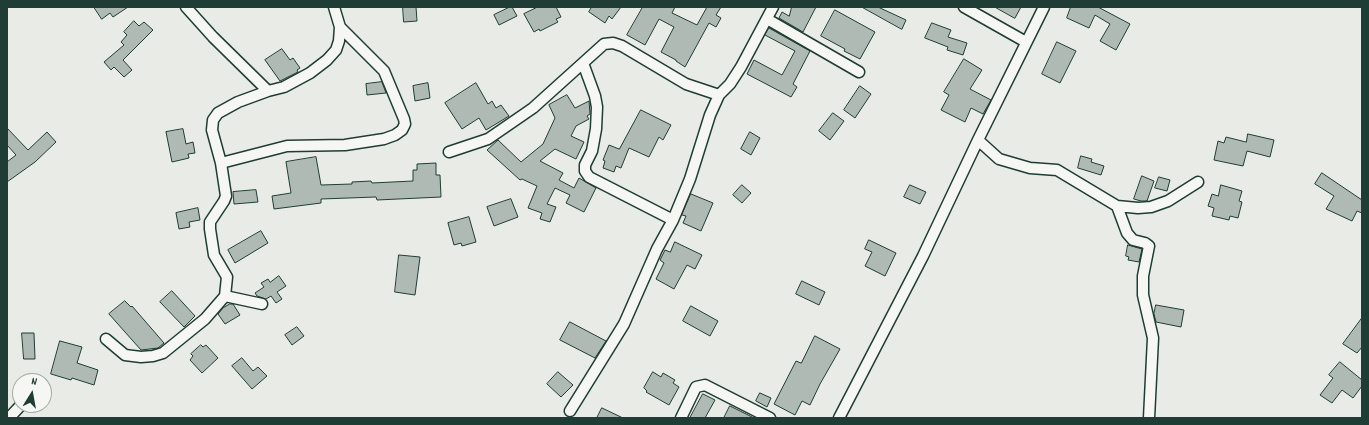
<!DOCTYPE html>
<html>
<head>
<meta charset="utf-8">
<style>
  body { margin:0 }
  #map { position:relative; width:1369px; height:425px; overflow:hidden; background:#e9ebe7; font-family:Dekko,sans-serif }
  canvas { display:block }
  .frame { position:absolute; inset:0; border:8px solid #1f3d34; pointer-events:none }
  .north { position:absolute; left:12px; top:373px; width:40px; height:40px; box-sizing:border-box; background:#f6f6f2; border:1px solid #a0aca6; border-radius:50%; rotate:11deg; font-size:11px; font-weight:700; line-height:16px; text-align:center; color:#1f3d34 }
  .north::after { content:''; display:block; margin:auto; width:14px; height:18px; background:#1f3d34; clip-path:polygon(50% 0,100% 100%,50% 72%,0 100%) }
</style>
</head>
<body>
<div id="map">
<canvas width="1369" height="425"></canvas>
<div class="frame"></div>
<div class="north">N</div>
</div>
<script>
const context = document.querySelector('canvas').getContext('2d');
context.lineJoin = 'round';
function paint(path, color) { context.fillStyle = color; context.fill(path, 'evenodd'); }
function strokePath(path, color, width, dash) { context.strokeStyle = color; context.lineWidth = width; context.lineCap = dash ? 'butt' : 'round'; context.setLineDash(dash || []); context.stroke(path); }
const building = new Path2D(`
  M94,7H128L113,17L110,13L102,19Z
  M403,7H416L417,21L404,22Z
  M510,7H512L517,16L499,25L494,15Z
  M538,7H556L561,17L556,19L558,22L540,31L539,29L534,32L524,14Z
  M592,7H621L612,19L609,16L605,23L589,12Z
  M643,7H675L672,13L697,25L707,7H721L716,15L721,18L716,27L709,23L685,67L676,61V60L661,52L674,27L659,19L645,45L627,35Z
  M792,7H816L803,32L779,18L782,12L789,16Z
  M862,7H878L906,20L902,29Z
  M995,7H1021L1015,18Z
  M1071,7H1098L1130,24L1116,50L1100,41L1110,24L1095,15L1089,28L1067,18Z
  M835,10L875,32L860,59L844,51L845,49L821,36Z
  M134,21L139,26L144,22L153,30L123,60L132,70L124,77L114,67L111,70L104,62L124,45L121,42L127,35L124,32Z
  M932,23L951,30L948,37L967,43L963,55L947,50L948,47L925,38Z
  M769,28L810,51L793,84L797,87L791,97L747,74L754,60L782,75L795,51L765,35Z
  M1057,42L1076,51L1060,83L1042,74Z
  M282,49L290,60L293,58L300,68L297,70L298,72L280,81L265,60Z
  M964,59L982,70L970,89L991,100L983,114L971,108L965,122L941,110L949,95L944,92Z
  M382,82L386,93L367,95L366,84Z
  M428,83L430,98L415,101L413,86Z
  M476,83L488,104L492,101L496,108L501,105L509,116L486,130L479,118L462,129L445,103Z
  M860,86L871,94L855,118L844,110Z
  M567,95L575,108L589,101L590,114L587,116L589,119L576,126L571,136L584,142L576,159L555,149L540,161L563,173L559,180L574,188L579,178L596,188L584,212L566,203L570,195L555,188L547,204L556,207L550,222L540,219L542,213L528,208L537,186L522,179L520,180L487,150L498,140L521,162L543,144L555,118L549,105Z
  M641,110L671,125L663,140L659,137L649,157L629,148L621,168L616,166L614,172L603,168L605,161L603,160L609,145L619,149Z
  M833,113L844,121L830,140L819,131Z
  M7,128L28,150L47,132L56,142L35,162L7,182V162L16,155L7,145Z
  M183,129L186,144L193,142L195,153L188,154L189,158L172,162L166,132Z
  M750,132L760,138L751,155L741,149Z
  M1248,134L1274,140L1270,157L1247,151L1243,166L1214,160L1218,141L1224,143L1226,137L1246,142Z
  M1081,156L1092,159L1091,162L1104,166L1101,175L1078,168Z
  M316,157L321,185L352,184V182L371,181L372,183L413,181V170H417V164L436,163V175H440L441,197L377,200L376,197L321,199V203L274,209L272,196L291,193L286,162Z
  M1322,173L1362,200V213L1357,211L1352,221L1326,209L1334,196L1315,184Z
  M1142,176L1154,181L1147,201H1141L1134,199Z
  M1159,177L1170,180L1167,191L1155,188Z
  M742,185L751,193L742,203L733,195Z
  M910,185L926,192L920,204L904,197Z
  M1221,185L1242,191L1239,201L1242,202L1238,218L1230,216L1229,220L1212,216L1214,208L1208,206L1212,194L1218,196Z
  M256,190L258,202L234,204L233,192Z
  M691,194L713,203L701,231L683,223L686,216L682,215Z
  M511,199L518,217L494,226L487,207Z
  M198,208L200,220L189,222L190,227L179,229L176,213Z
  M469,217L476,242L462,246L461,243L454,245L448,223Z
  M261,231L268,243L235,263L228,250Z
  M869,240L896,253L885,276L865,266L872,252L865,249Z
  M675,242L702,255L695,269L687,265L674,289L656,279L664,263L660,260L665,250L670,252Z
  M1128,245L1142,249L1139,262L1128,260L1129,257L1126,256Z
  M399,255L420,257L415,295L395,292Z
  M279,276L286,286L277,292L282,299L276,303L271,296L266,299L257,296L255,293L264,287L261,283L268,279L270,282Z
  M802,281L825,292L819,305L796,294Z
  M172,291L195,316L184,327L160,302Z
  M125,301L131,307L132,306L164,343L158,348L141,350L109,314Z
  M230,304H233L240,315L225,324L218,314L223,308Z
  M1156,305L1184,310L1181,327L1156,322L1154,314Z
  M691,306L718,321L710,336L683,321Z
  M1362,318V347L1357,353L1343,344Z
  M570,322L606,341L595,358L560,340Z
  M297,327L304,336L292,345L285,335Z
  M22,333H34L35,359H24Z
  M815,336L840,349L820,384L810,405L802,401L795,415L774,404L796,361L801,363Z
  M60,341L82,347L77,363L98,370L94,385L72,378L71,380L51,374Z
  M201,345L203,347L206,345L218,358L202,373L190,360L193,356L191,354Z
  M242,358L253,371L258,367L267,376L252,389L232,366Z
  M1340,362L1362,380V386L1353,398L1342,390L1332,403L1320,395L1333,378L1329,375Z
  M558,372L573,385L561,397L547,384Z
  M653,372L661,377L663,373L675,380L673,383L679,387L669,405L646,392L647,391L644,388Z
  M760,393L771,398L767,407L756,401Z
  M703,394L715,400L705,418H690Z
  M730,406L754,418H724Z
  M602,408L623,418H597Z`);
paint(building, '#b0bab5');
strokePath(building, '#1f3d34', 1);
const minor = new Path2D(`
  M186,7L213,37L268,91
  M964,7L1026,42
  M767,19L859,72
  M583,63L595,96L597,107L596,129L592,151L585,165V171L589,177L673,220
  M978,140L999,159L1030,168L1057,170L1117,206L1138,208L1151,207L1168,201L1198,182
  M449,152L488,139L533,108L604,44L613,43L622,46L686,84L719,95
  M221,163L287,146L345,145L384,139L395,135L402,130L405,124L404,119L384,71L340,27
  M1117,206L1127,233L1133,240L1145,243L1149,246L1143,276V295L1153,338L1149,418
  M225,296L262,304
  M106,339L125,355L141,357L153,356L163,353L205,319L225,296L227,277L214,255L210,229V222L224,201L226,196L221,163L212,130L213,120L218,113L238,102L268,91L284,87L310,73L327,60L336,50L339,41L340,27L334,7
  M570,411L624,324L657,249L673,220L690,179L710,115L719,95L730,84L741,67L773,7
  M9,418L21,405
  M681,418L696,387L705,385L770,418
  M839,418L923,256L978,140L1044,7`);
strokePath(minor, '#1f3d34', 13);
strokePath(minor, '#f6f6f2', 10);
</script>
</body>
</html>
